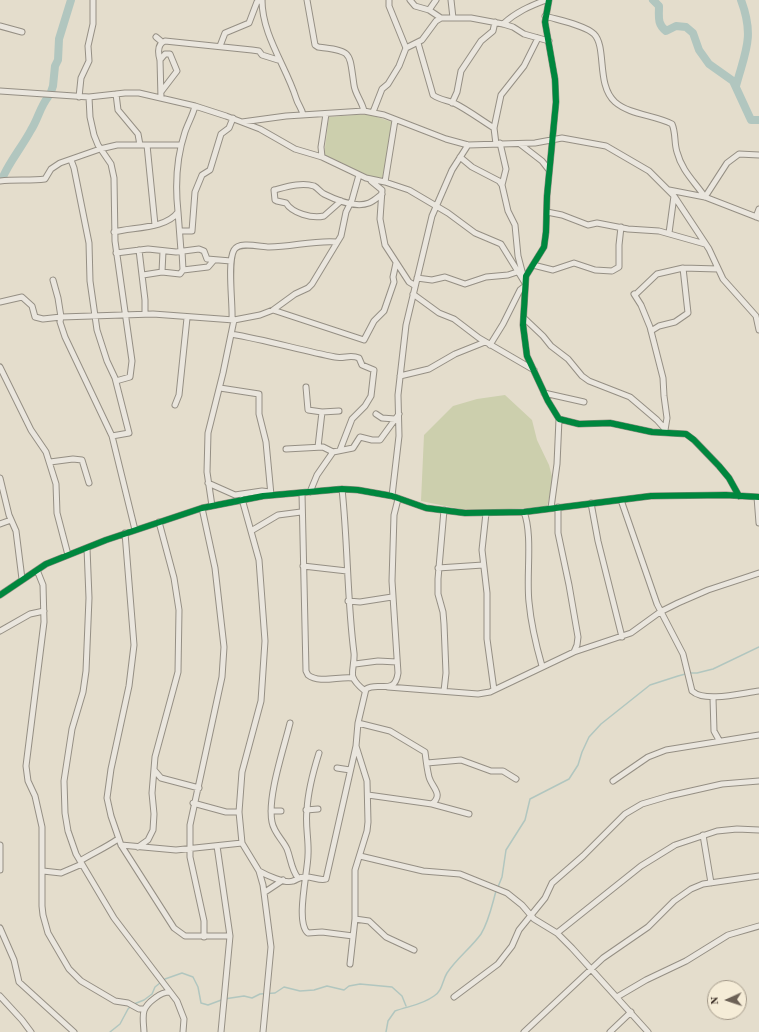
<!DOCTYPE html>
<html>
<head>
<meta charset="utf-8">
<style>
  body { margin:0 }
  #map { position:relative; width:759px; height:1032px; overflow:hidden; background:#e4ddcc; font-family:"Old Standard TT",serif }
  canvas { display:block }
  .north { position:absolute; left:707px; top:980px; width:40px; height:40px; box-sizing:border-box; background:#f5ecd7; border:1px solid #a49a8a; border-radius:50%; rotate:267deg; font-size:11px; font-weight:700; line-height:16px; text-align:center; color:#2b1e17 }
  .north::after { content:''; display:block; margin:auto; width:14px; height:18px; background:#6c6156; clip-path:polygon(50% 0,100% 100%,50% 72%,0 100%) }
</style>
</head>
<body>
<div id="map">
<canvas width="759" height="1032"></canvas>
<div class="north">N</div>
</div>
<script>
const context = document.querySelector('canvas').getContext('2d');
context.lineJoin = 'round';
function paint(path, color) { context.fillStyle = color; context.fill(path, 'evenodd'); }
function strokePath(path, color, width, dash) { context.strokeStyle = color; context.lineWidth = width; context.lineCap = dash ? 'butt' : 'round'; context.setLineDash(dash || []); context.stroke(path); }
paint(new Path2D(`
  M368,114L392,122L383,178L371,177L324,155L329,117Z
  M505,395L532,420L537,440L549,465L553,480L547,507L470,511L421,501L424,435L453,406L477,399Z`), '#cccfad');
strokePath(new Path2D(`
  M498,887L502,877L506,850L525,820L530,799L569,779L578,765L582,752L589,737L601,724L650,685L678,676L689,673H697L713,669L759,647
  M134,1004L144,1000L152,994L155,987L165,979L182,973L193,977L198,987L201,1003L208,1005L224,999L244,996L252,998L260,994L275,993L284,987L300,991L314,990L327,986L344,990L349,986L360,984L392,987L402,996L406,1006
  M110,1032L120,1024L128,1009L131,1006
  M386,1032L388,1021L395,1011C409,1006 422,1005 434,996C443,990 442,981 447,973C457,958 471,948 481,934C489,921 492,905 496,891`), '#b1c6bf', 1.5);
strokePath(new Path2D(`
  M653,0L659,6C659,17 657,24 666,31L676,26L686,27L693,33L699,50L709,64L733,81L751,120H759
  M736,86C745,52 755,37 741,0
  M51,92L53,86L55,66L58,60L59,39L71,0
  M2,179C9,162 22,147 31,130C38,119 40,107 48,97`), '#b1c6bf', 8);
const minor = new Path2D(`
  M262,0C262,35 286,66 296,98C298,105 302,108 303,115
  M307,0L315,45L318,47C353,51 349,52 354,85C355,94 362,101 364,111
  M389,0V6L406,48
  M410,0L415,6L429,10L441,18H471L503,24L513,27L524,34L549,41
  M451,0L453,18
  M549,0L545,22L555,79L556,102L547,196L546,232L544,247L526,276L523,325L527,356L548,401L559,419L579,424L610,423L652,432L686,434L694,440L719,466L729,478L739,496
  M429,10L436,0
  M545,16C558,20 585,25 594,34C607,47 596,85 615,102C630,115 655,115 672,124C676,133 674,143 677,152C682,171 694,181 705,197L727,163L739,154L759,155
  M503,24C516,12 530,6 546,0
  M0,26L22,32
  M156,37L162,42
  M418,43L433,95C440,100 446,100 454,103C468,110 481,120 494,128
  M220,46L225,33L249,23L257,2L262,0
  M160,60L165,54H170L177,71L161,92
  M0,91L89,97L125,93H139L195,106L226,116L260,129L295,149L322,157L366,178L385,182L409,190L448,213L475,233L501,244L525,283
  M116,94L118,110L138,134L140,145
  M79,97L81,78L89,61L88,46L93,24V0
  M89,97L90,117L94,135L98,145L111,164L114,178L115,241L132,361L130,377L116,381
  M161,98L160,60C158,53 157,44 165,41L252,50L259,51L262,55L278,60
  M452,103L457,92L461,71L481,41L493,31L495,22
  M373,112L382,89L388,84L399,66L406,48L422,40L436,21L441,18
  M242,122L286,116L364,111L384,115L446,139L468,145L535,143L562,138L606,146L649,171L674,196L709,249L723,279L756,316L759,330
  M500,143L506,169L502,185
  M496,144L494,128L501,95L524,66L538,38
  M520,144L542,161L549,170
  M147,145L155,225
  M322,157L321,147L326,114
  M460,157L472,167L499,181L502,185L508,211L515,225L518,256L524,279
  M71,160L74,168L89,243L90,281L97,330L107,361L115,378L129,433L112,436
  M0,181C15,179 30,181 45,179L51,169L60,163L100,149L117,145H181
  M371,181L382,190L380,219L385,245L409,282L414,285
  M385,182L395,120
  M669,190L705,197L759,218
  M341,201L324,216C312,219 292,213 286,203L277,201L275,200L274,190C286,187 301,182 314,186C318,188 320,192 324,194C336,200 356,208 369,203C374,201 378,197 382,194
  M178,212L181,251
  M547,212L562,215L588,225L597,223L628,229L659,231L705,244
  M756,217L759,209
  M181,231H192L195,192L202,175L210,170L221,134L229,128L233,118
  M114,232C133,227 166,229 178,212C175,184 176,159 185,132C188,123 193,115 195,106
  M669,233L674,196
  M139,250L145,300V314
  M182,251L183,270
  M116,253L148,249L176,252L199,249L204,251L207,259L231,261
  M533,265L553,270L574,263L595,270L612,271L619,267V245L621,227
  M162,272L163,251
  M143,275L162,272L180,274L183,270L208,267L214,260
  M417,278L432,280L445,277L465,284L486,277L508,275L517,272
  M413,294L439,313L454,319L479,338L534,370
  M634,294L641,305L650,327L663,378L664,396L667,418L665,430
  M635,295L657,274L683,268L718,269
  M0,302L22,297L32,306L35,317L43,319L61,317L58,298L53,280
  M273,310L364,340L374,321L384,311L394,282L393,277L396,263
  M524,318L543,336L551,346L568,359L582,376L589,381L630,397L657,420L665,429
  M232,320C233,304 227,262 234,250C239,241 261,247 269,247C292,247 314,240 337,242
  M651,331L659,326L675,322L688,313L683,268
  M231,334C266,340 300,350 335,357C344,359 350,354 359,358L362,365L374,370L371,396L365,406L352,419L340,450
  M490,345L503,324L520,290L525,286
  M0,367L31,430L46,452L56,484L57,513L68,555
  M400,376L429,369L455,354L485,342
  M306,387L308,410L322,412
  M220,388L259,394V414L266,442L271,495
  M544,393L584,402
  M175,405L179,395L187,318
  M376,414L382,418L395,419
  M318,447L322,412L339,411
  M286,449L323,447L333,452
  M50,462L73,459L82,460L89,483
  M0,478L9,515L16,531L22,579
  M208,483L235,495L262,491L270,492
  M342,489C348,544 347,599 354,653C355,660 351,673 353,677C355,683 360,687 365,691
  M310,492L317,475L333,452L353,448L360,437L372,440H380L399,414
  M302,493L306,671L308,675C320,684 339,676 353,678
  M392,496L399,436L398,395L406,325L432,216L452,170L468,145
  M757,497L759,523
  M242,499L259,560L265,641L261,701L242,772L239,812L242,843L259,871L263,885L271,947L263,1032
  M621,500L657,604L683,654L692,691C705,703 742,693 759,691
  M591,503L598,541L622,637
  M212,506L207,472L208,433L223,373L234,320
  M202,508L215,568L224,647L222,677L190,825V857L204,921V937
  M551,508L557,464L559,419
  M444,510L438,579V594L443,612L444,624L446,673L444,691
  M524,512C533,535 526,576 529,602C531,624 536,645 542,666
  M486,513L482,550L487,593V639L494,690
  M0,524L11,520
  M135,530L112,436L65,337L60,322L61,317L153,314L234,320L260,315L273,310L295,294L308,288L312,284L341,236L346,212L352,200L359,175
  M251,531L278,515L301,512
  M125,533L134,645L129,686L111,769L107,798L111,816L121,845L174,928L185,936H230
  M87,548L89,598L86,671L83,692L72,729L64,781L65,813L68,831L76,854L114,918L177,1001L184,1019L183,1032
  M303,566L347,571
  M438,568L483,565
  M37,570L43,585L44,622L26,766L28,781L35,796L42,827V906L43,915L48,933L69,969L81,981L115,1001L128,1003L139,1009H144
  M0,595L46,564L106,540L202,508L263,496L342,489L358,490L392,496L426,508L465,513L524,512L651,496L726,495L759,497
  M348,601L360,602L392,597
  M0,631L30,614L44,611
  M574,652L631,633L660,612L678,603L708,590L759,573
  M355,664L378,661L397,662
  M388,687L478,694L490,692L574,652L577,645L578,637L569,585L558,533V507
  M713,698L714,731L719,740
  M290,723C284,748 267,797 272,822C274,833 283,840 287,849C291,859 291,869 298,878
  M358,723L390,731L425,752C426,760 427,769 429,777C432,788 444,794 432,804
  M319,753C313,772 308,790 307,810C305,825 309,840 308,855C308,871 295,923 308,933L322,932L353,936
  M427,763L461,760L491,771H503L516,779
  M337,768L350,770
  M155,771L161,778L199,788
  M613,781L648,757L666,750L759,735
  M368,795L432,804L469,814
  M193,803L226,812H239
  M306,810L318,809
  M271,811H281
  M703,835L711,883
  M0,845V870
  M121,845L176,850L242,843
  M217,846L230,936L221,1032
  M138,847L148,840L153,830L154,814L152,793L155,757L178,672L179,610L174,578L159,522
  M360,856L423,871L460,874L507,893L522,905L534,919L557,933L572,948L648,1032
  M80,861C93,853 105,848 118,839
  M43,871L61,873L82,864
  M259,871C266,875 285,884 293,881C297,880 299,877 304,877C312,876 319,881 326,879L356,746
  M265,892L283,880
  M355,919L369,921L386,937L414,950
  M0,928L14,960L19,982L74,1032
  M557,933L641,866L675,845L717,831L737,829L759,830
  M350,964L355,919V870L367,831L368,822L367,781L356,746L358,723L366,689C378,681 395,696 398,673L392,581L394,515L398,499
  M0,996L22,1020L31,1032
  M454,997L498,964L512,946L519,930L545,898L552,883L583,856L625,814L642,804L669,796L722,784L759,781
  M617,997L646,980L686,961L728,935L759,926
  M144,1032C143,1015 140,1009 155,998C160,994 164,992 170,992
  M524,1032L603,958L648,927L674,901L691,889L703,884L759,876
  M610,1032L631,1012`);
strokePath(minor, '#958f84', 7);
strokePath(minor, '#eae6de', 5);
strokePath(new Path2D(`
  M549,0L545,22L555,79L556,102L547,196L546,232L544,247L526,276L523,325L527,356L548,401L559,419L579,424L610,423L652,432L686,434L694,440L719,466L729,478L739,496
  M0,595L46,564L106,540L202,508L263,496L342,489L358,490L392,496L426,508L465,513L524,512L651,496L726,495L759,497`), '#00873e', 6);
</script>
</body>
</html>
